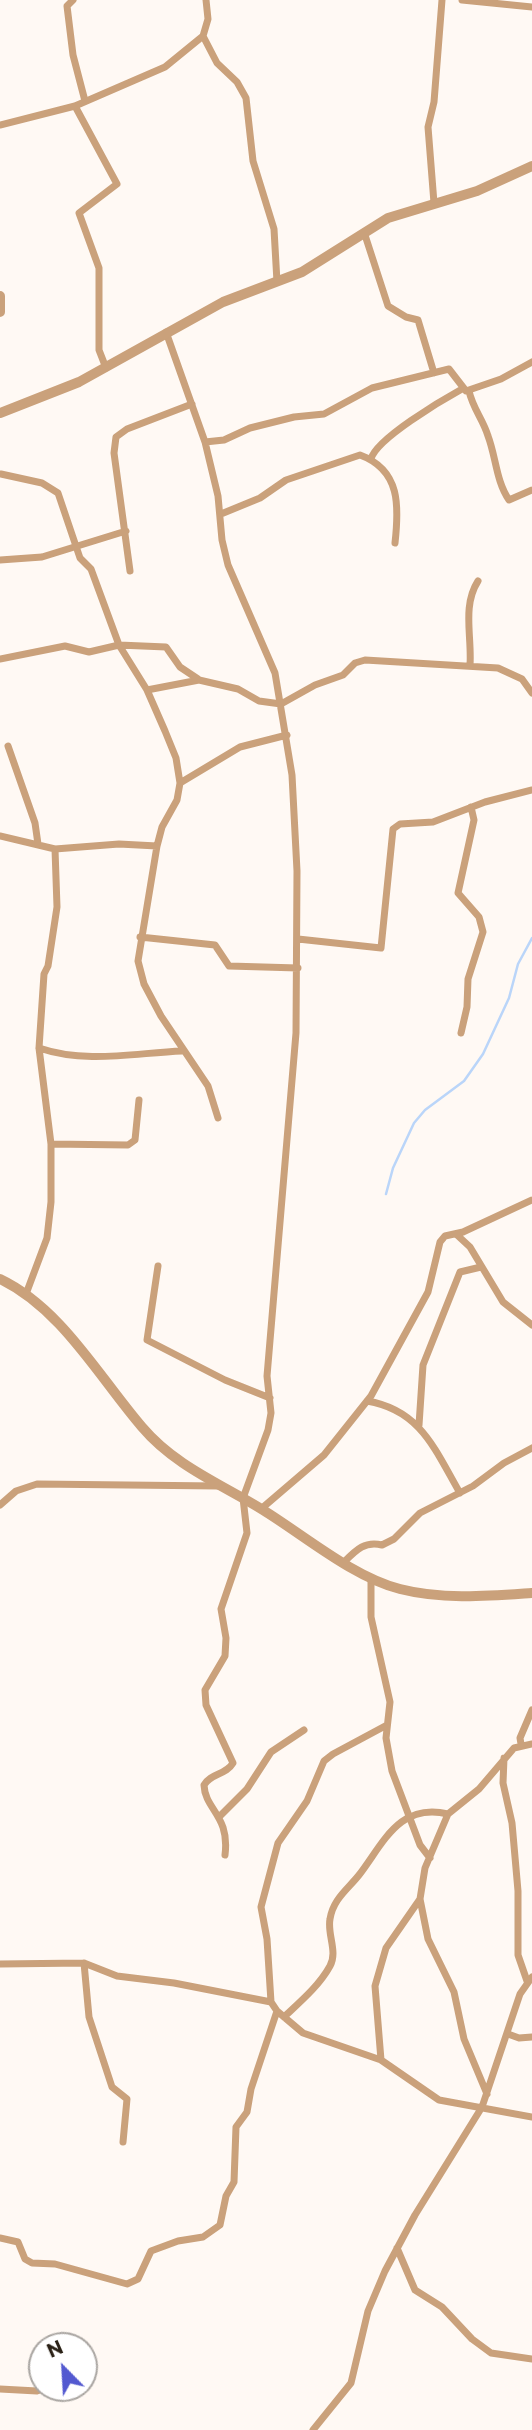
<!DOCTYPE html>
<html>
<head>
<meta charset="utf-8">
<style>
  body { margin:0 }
  #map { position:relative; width:532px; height:2430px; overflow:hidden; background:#fff9f4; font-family:Montserrat,sans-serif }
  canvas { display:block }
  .north { position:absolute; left:28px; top:2332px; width:70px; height:70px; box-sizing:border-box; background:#fff; border:2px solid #aaa6a2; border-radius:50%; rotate:336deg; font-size:19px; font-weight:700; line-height:28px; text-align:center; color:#2a2116 }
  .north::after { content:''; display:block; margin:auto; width:24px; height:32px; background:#5359d0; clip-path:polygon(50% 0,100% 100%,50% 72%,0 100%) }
</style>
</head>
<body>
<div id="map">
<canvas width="532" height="2430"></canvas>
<div class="north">N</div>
</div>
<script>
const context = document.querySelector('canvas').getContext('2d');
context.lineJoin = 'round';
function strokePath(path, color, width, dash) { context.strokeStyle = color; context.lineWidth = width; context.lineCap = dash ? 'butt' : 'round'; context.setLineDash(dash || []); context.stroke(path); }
strokePath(new Path2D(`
  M386,1194L393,1168L414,1123L425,1110L464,1081L483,1054L509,998L518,964L532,938`), '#bad5f9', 2.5);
strokePath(new Path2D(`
  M73,0L67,6L73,55L85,101
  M462,0L532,7
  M203,36L217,63L237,82L246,98L253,161L274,229L277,282
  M75,106L117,184L79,213L99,268V350L106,368
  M0,125L75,106L165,67L203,36L208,19L206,0
  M434,203L428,127L434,102L442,0
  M364,232L388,306L406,317L418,320L434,373
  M166,332L205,442L218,496L222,540L228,565L275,673L292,775L297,871L296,1033L267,1376L271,1413L268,1430L243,1498L247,1533L221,1609L226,1638L225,1656L205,1690L206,1705L233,1763C226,1775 211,1773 204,1785C205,1810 230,1815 225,1855
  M469,391C473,409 483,419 488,436C496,457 496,481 509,500L532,490
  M205,442L224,440L250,428L294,417L324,414L372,388L449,369L466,391L501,379L532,362
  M371,459C376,439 442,400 462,389
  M1,474L42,483L58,493L80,558L91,569L119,645L147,690L165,731L176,758L180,783
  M221,514L260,498L286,480L360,455C401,470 399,507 395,543
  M0,560L42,557L126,531
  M130,571L114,453L116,437L127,429L192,404
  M0,659L65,646L89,652L119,645L166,647L180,667L198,679
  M470,665C472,637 462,606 478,581
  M147,690L199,680L238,689L259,701L281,704L315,685L343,675L355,663L365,660L498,668L522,679L532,693
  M8,746L35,823L38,844
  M0,836L55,849L119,844L157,846
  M140,937L215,945L229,966L298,968
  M298,939L381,948L393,829L400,824L433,822L485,802L532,790
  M461,1033L467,1007L468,979L483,932L479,917L458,893L474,820L471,807
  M39,1048C86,1064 134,1053 182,1051
  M218,1118L208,1086L161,1016L144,984L138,961L157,846L162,827L177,800L180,783L240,747L287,735
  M51,1144L128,1145L135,1140L139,1100
  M456,1234L470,1247L503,1302L532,1325
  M158,1266L147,1340L225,1380L270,1398
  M26,1294L47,1238L51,1202V1144L39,1048L44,974L48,966L57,907L55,849
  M367,1401C421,1410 435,1450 460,1493
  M419,1425L423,1365L460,1272L481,1267
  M0,1505L16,1491L37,1484L218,1486
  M261,1509L324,1455L371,1396L428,1292L440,1242L445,1236L463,1232L532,1200
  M344,1562C357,1549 365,1541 382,1545L394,1539L420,1513L473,1486L504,1463L532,1448
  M371,1579V1617L390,1702L386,1738L392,1771L420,1845L430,1858
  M387,1725L333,1754L324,1761L307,1801L278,1843L261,1907L267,1939L271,2002L277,2011L303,2033L381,2060L439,2100L532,2117
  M521,1744L520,1738L532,1710
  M504,1758L503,1783L512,1823L518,1891V1955L527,1981
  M220,1816L247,1789L271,1752L304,1730
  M84,1963L89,2017L112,2087L127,2099L123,2142
  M0,1964L84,1963L117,1976L174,1983L271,2002
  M284,2017C300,2002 319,1986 330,1966C338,1952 327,1934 330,1919C333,1899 348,1889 359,1875C383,1844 399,1802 448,1814
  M508,2034L519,2038L532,2037
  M381,2060L375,1986L386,1948L420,1899
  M487,2094L464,2039L454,1992L428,1939L420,1899L425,1868L448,1814L479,1789L514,1748L532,1744
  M0,2238L18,2242L25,2259L32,2263L55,2264L127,2284L138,2279L151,2251L178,2241L203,2237L220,2225L226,2196L234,2182L236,2127L247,2112L251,2089L277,2011
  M397,2248L415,2290L442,2307L472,2339L491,2353L532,2359
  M0,2389L37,2391L46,2388
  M313,2430L351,2383L368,2311L385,2271L415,2215L482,2107L520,1994L532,1977`), '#caa17b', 7);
strokePath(new Path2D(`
  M0,296V312
  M0,413L79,382L223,302L302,272L388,218L477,191L532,166
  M0,1279C61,1308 99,1377 142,1427C175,1466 221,1484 263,1510C305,1536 353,1577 400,1589C443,1600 488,1596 532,1593`), '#caa17b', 10);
</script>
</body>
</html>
